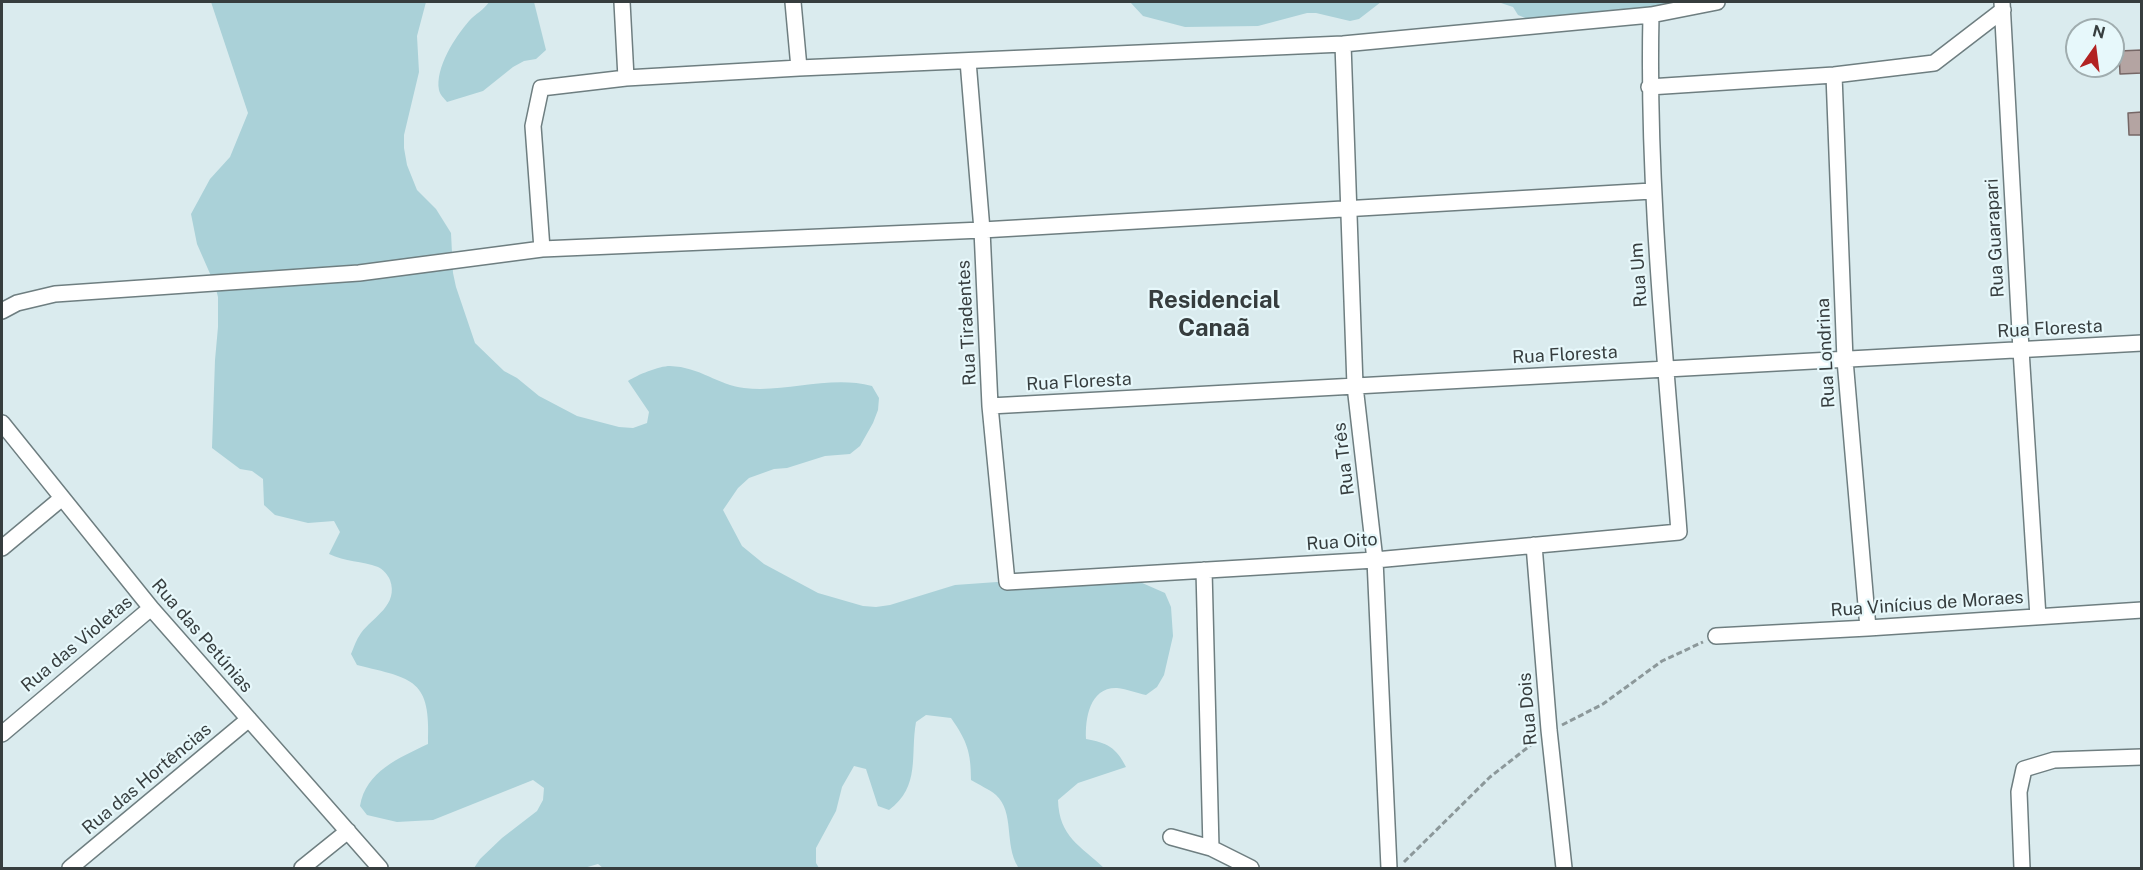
<!DOCTYPE html>
<html>
<head>
<meta charset="utf-8">
<style>
  body { margin:0 }
  #map { position:relative; width:2143px; height:870px; overflow:hidden; background:#daebee; font-family:"Public Sans",sans-serif }
  canvas { display:block }
  .frame { position:absolute; inset:0; border:3px solid #363d3e; pointer-events:none }
  .north { position:absolute; left:2065px; top:18px; width:60px; height:60px; box-sizing:border-box; background:#e7f8fb; border:2px solid #a0adaf; border-radius:50%; rotate:14deg; font-size:16px; font-weight:700; line-height:24px; text-align:center; color:#363d3e }
  .north::after { content:''; display:block; margin:auto; width:21px; height:27px; background:#b22222; clip-path:polygon(50% 0,100% 100%,50% 72%,0 100%) }
</style>
</head>
<body>
<div id="map">
<canvas width="2143" height="870"></canvas>
<div class="frame"></div>
<div class="north">N</div>
</div>
<script>
const context = document.querySelector('canvas').getContext('2d');
context.lineJoin = 'round';
function paint(path, color) { context.fillStyle = color; context.fill(path, 'evenodd'); }
function strokePath(path, color, width, dash) { context.strokeStyle = color; context.lineWidth = width; context.lineCap = dash ? 'butt' : 'round'; context.setLineDash(dash || []); context.stroke(path); }
function drawText(font, color, halo, rows, align = 'center') {
  context.font = font + ' "Public Sans",sans-serif'; context.lineWidth = 4.5; context.setLineDash([]); context.textBaseline = 'middle'; context.strokeStyle = halo; context.fillStyle = color; for (const [text, x, y, turn = 0] of rows) {
    context.save(); context.translate(x, y); context.rotate((+turn || 0) * Math.PI / 180); context.textAlign = isNaN(turn) ? turn : align; if (halo) context.strokeText(text, 0, 0); context.fillText(text, 0, 0); context.restore();
  }
}
paint(new Path2D(`
  M211,2H426L417,36L419,72L404,135V148L407,165L417,190L436,209L451,233L453,273L456,287L475,343L504,371L517,378L539,396L577,416L619,427L633,428L647,423L649,412L628,381C637,375 659,366 670,366C700,367 718,385 744,388C787,393 829,375 872,386L879,398L878,410L873,423L860,446L850,454L825,456L787,468L774,469L749,478L738,488L723,510L742,546L764,564L818,593L863,606L876,607L890,605L955,585L1109,574L1140,582L1165,593L1171,607L1173,636L1164,675L1157,687L1146,695C1137,693 1127,689 1117,688C1090,687 1085,718 1086,739C1107,743 1116,747 1126,767L1078,783L1058,800C1059,837 1081,846 1104,868H1024L1018,867C1004,844 1015,813 996,795C989,789 979,785 971,780C971,752 967,741 951,718L926,715L916,722C910,756 921,786 889,810L878,806L866,769L854,766L842,787L836,811L816,848V863L819,868H603L598,864L584,868H474L480,859L502,838L537,811L543,800L544,788L533,780L433,820L397,822L367,815L360,806C366,771 399,758 428,744C431,679 414,679 357,665L351,654C354,647 356,640 361,633C373,617 399,605 390,580C388,575 383,569 378,567C362,561 345,562 329,554L340,532L334,521L308,523L275,515L264,505L263,479L252,471L240,469L212,448L215,360L218,327V297L215,285L197,244L191,214L210,179L230,157L248,113Z
  M489,2H534L546,50L536,59L524,61L513,67L483,91L447,102C444,98 440,95 439,90C435,68 455,37 469,21C475,14 484,10 489,2Z
  M1130,2H1381L1359,19L1350,21L1316,13H1307L1258,26L1185,27L1143,16Z
  M1498,2H1681L1656,13L1540,24L1518,15L1513,7Z`), '#aad1d8');
const building = new Path2D(`
  M2142,50V73L2120,74L2119,51Z
  M2142,112V135H2129L2128,113Z`);
paint(building, '#b4a4a2');
strokePath(building, '#766766', 1.5);
const minor = new Path2D(`
  M622,2L626,78
  M793,2L799,68L1343,44L1651,15L1717,2
  M2002,2L2021,350L2038,617
  M1343,44L1355,386L1375,560L1389,868
  M968,61L982,230L990,406L1007,582L1375,560L1679,532C1666,360 1647,188 1651,15
  M1834,75L1845,360L1868,628
  M1649,87L1834,75L1934,63L2003,10
  M542,249L533,126L541,88L626,78L799,68
  M2,311L17,303L55,294L359,273L542,249L982,230L1652,191
  M990,406L2142,343
  M2,423L151,608L380,868
  M1534,545L1549,730L1564,868
  M2,548L62,498
  M1204,570L1211,848
  M1716,636L1868,628L2142,610
  M2,734L151,608
  M1171,837L1211,848L1251,868
  M70,868L249,719
  M302,868L348,831
  M2022,868L2019,792L2024,769L2054,760L2142,757`);
strokePath(minor, '#6e7e80', 18);
strokePath(new Path2D(`
  M1562,725L1603,704L1662,661L1703,642
  M1404,862L1490,777L1536,741`), '#8c989a', 3, [6, 3]);
strokePath(minor, '#fff', 15);
drawText('18px', '#363d3e', '#e7f8fb', [
  ["Rua Guarapari",1995,238,-93],
  ["Rua Um",1639,275,-94],
  ["Rua Tiradentes",967,323,-93],
  ["Rua Floresta",2050,329,-3],
  ["Rua Londrina",1826,353,-93],
  ["Rua Floresta",1565,355,-3],
  ["Rua Floresta",1079,382,-3],
  ["Rua Três",1344,459,-97],
  ["Rua Oito",1342,542,-4],
  ["Rua Vinícius de Moraes",1927,604,-4],
  ["Rua das Petúnias",202,636,49],
  ["Rua das Violetas",77,644,-40],
  ["Rua Dois",1528,709,-95],
  ["Rua das Hortências",147,779,-40]
]);
drawText('bold 24px', '#363d3e', '#e7f8fb', [
  ["Residencial",1214,301],
  ["Canaã",1214,329]
]);
</script>
</body>
</html>
